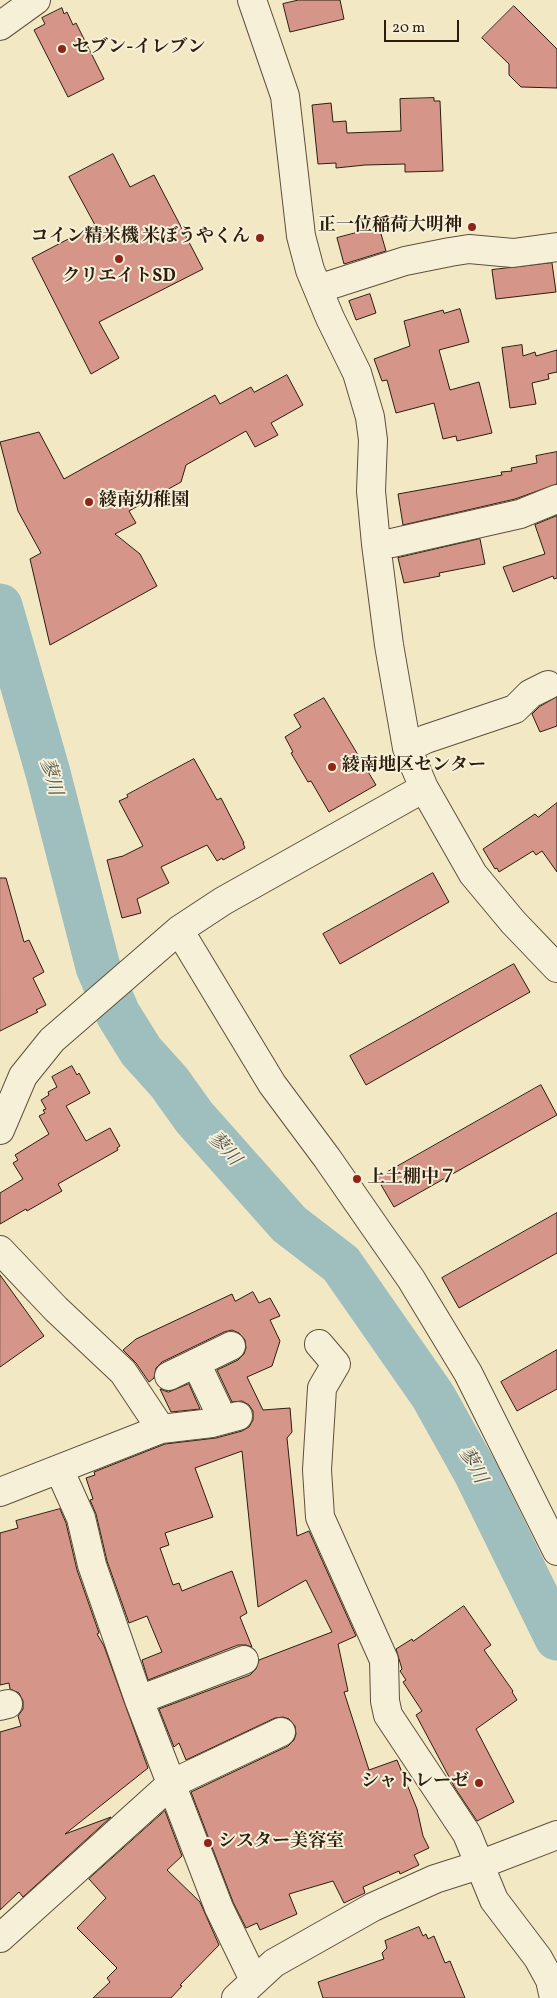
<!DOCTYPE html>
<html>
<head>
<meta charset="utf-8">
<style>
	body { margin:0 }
	#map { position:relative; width:557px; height:1998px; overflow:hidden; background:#f2e8c4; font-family:Vollkorn,serif }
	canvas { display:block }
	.scale { position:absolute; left:384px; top:20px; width:75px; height:22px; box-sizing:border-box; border:2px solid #2d1d0f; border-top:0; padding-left:6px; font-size:15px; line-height:18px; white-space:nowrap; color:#2d1d0f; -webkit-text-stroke:4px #f7f0d9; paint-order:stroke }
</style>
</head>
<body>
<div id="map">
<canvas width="557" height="1998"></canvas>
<div class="scale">20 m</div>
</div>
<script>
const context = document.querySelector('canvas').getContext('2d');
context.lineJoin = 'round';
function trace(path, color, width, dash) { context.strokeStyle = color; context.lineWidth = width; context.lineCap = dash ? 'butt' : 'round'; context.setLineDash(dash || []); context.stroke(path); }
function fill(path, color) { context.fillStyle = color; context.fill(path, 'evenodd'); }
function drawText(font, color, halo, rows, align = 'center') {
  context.font = font + ' Vollkorn,"Noto Serif JP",serif'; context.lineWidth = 4; context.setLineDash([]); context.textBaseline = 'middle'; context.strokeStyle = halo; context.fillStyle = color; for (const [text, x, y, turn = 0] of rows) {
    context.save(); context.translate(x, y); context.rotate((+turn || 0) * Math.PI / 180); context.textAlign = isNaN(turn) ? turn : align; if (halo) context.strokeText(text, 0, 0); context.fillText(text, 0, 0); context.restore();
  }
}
const river = new Path2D(`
	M0 606 48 773 98 967 118 1014 141 1051 169 1082 194 1117 289 1224 341 1264 433 1396 476 1473 557 1638`);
const building = new Path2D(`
	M299 0H340L344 19 290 32 283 4Z
	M514 6 557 49V88L521 87 509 75V64L482 38Z
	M62 8 64 14 67 12 73 25 76 23 104 79 68 97 34 30 45 24 42 18Z
	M434 98V101H440L443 171 405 172V164L365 165 336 168V163L318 164 312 105 331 103 333 122 346 121 347 133 401 131 400 99Z
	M113 154 130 187 154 175 203 269 99 322 119 358 91 374 32 258 95 225 69 177Z
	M379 227 386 251 344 264 337 238Z
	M552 263 556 292 496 299 492 270Z
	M370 294 376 313 356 320 349 301Z
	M460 309 469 342 439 350 450 390 479 382 492 433 457 441 456 436 443 439 434 403 396 413 387 380 382 381 374 359 410 346 404 321 443 310 444 313Z
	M522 345 523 356 535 352 536 356 557 350V372L548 374 549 379 532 383 536 404 510 408 502 348Z
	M287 375 303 405 271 423 278 435 255 447 246 431 186 465 181 482 129 511 136 523 115 534 140 554 157 586 50 645 30 559 41 553 18 511 0 442 39 432 64 479 215 395 220 404 251 387 254 392Z
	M557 452V484L515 499 403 525 398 494 502 475 501 472 512 471 511 468 537 463 536 456Z
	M557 516V578L554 579 553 576 513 592 503 567 545 554 535 525Z
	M480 539 485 564 439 573 440 576 404 583 398 558Z
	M557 697V726L540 732 532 714 539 707Z
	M324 698 376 785 329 812 311 781 308 782 291 753 293 752 285 737 301 727 294 715Z
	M194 759 217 800 221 798 244 843H243L245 848 223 860 222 858 217 861 207 845 161 867 169 883 137 899 141 913 122 918 107 860 123 856 143 846 119 801 128 797 127 795Z
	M557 803V872L542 851 536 855 533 851 499 872 497 868 495 869 483 849 535 814 538 817Z
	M433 873 449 902 340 964 323 934Z
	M0 878H6L24 942 29 940 44 972 33 978 46 1005 36 1010 38 1012 0 1031Z
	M514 964 530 992 366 1085 350 1056Z
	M72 1066 77 1075 79 1073 90 1093 66 1106 86 1141 110 1128 120 1146 117 1148 118 1150 58 1184 62 1191 27 1211 26 1209 0 1224V1193L23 1179 13 1163 18 1160 15 1155 49 1134 39 1116 45 1113 43 1110 46 1109 41 1100 49 1095 48 1092 57 1087 52 1077Z
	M541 1085 557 1115 394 1207 377 1178Z
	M557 1213V1253L459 1308 442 1278Z
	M0 1275 44 1336 0 1367Z
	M253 1292 259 1303 270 1298 280 1316 270 1320 280 1341 272 1366 247 1377 263 1410 290 1408 292 1432 287 1438 297 1536 309 1531 356 1636 338 1644 348 1691 344 1692 369 1770 397 1760 417 1809 423 1836 429 1848 414 1855 419 1865 400 1874 399 1871 363 1887 365 1893 344 1903 333 1881 289 1894 297 1914 260 1930 257 1923 246 1928 233 1902 191 1792 288 1746 294 1740 296 1734 295 1726 289 1719 283 1717 275 1718 186 1760 179 1743 174 1747 159 1709 250 1675 256 1669 259 1660 332 1632 306 1580 258 1607 242 1451 195 1468 213 1517 165 1533 169 1545 160 1548 173 1585 179 1583 182 1591 232 1571 247 1613 240 1617 252 1647 246 1645H238L148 1680 142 1660 162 1652 147 1616 129 1623 107 1561 96 1514 90 1500 93 1499 86 1478 95 1475 94 1472 165 1444 216 1438 242 1431 249 1427 253 1420V1411L249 1405 242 1401 232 1402 217 1370 238 1360 244 1354 246 1348 245 1340 239 1333 232 1330 224 1332 162 1362 156 1368 154 1378 149 1382 136 1363 123 1350 136 1339 232 1294 235 1301Z
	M557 1350V1389L517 1411 501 1382Z
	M189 1384 200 1409 171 1412 160 1389 168 1392Z
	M60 1509 66 1523 77 1570 99 1633 97 1634 104 1646 148 1768 65 1834 111 1817 23 1897 19 1892 0 1910V1732L21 1726 18 1716 23 1709V1701L19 1693 10 1689 9 1683 0 1685V1533L18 1528 16 1521Z
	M464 1606 491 1645 484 1650 513 1691 512 1692 517 1700 476 1729 514 1802 477 1821 455 1788 416 1715 422 1711 403 1682 406 1680 400 1671 402 1669 396 1649 412 1639 413 1641Z
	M165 1811 182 1856 167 1870 200 1902 219 1945 180 1985 182 1986 171 1998H93L110 1982 107 1978 117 1968 77 1928 106 1898 89 1879Z
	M419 1927 423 1936 426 1934 428 1939 434 1936 445 1963 450 1961 465 1998H323L318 1982 384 1959 382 1953 387 1948 385 1941Z`);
const minor = new Path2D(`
	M252 0 285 96 301 236 310 270 330 318 357 373 370 417 373 440 371 491 376 544 389 645 407 748 424 788 473 874 513 922 557 968
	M0 26 36 0
	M318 289 405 261 450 252 469 249 513 253 557 247
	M376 544 392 543 520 514 557 499
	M407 748 426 739 515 709 530 694 548 685
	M179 930 272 1084 327 1158 411 1279 468 1373 557 1551
	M0 1130 23 1076 52 1040 179 930 223 901 424 788
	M0 1250 56 1309 123 1372 161 1429
	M319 1344 336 1364 322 1388 317 1470 320 1517 384 1660 385 1701 388 1715 467 1834 494 1900 538 1958 550 1980 554 1998
	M196 1363 217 1407 220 1420
	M169 1376 231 1346
	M59 1469 81 1518 92 1565 139 1700 219 1908 254 1980
	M0 1492 161 1429 212 1423 238 1416
	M139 1700 244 1660
	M0 1706 8 1704
	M0 1938 171 1784 281 1732
	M236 1998 274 1963 373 1907 435 1879 479 1865 557 1835`);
const markers = [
	[62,49,5,"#8f2418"],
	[472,227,5,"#8f2418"],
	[260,238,5,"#8f2418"],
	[119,259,5,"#8f2418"],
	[89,502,5,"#8f2418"],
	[332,767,5,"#8f2418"],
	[357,1179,5,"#8f2418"],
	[479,1783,5,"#8f2418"],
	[208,1843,5,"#8f2418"]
];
const poiNames = [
	["セブン-イレブン",72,49],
	["正一位稲荷大明神",462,227,"right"],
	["コイン精米機 米ぼうやくん",250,238,"right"],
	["クリエイトSD",119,278,"center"],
	["綾南幼稚園",99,502],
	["綾南地区センター",342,767],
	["上土棚中７",367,1179],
	["シャトレーゼ",469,1783,"right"],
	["シスター美容室",218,1843]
];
const waterNames = [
	["蓼川",49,777,75],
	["蓼川",223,1150,48],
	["蓼川",471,1466,62]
];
trace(river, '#9fbebe', 45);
fill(building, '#d59689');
trace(building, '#2d1d0f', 1);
trace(minor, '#5e503c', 30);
trace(minor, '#f7f0d9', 28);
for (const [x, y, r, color] of markers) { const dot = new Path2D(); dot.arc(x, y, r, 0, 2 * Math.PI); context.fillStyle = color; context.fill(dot); trace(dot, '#f7f0d9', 2); }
drawText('bold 18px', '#2d1d0f', '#f7f0d9', poiNames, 'left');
drawText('italic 19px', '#55554c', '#f7f0d9', waterNames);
</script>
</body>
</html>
